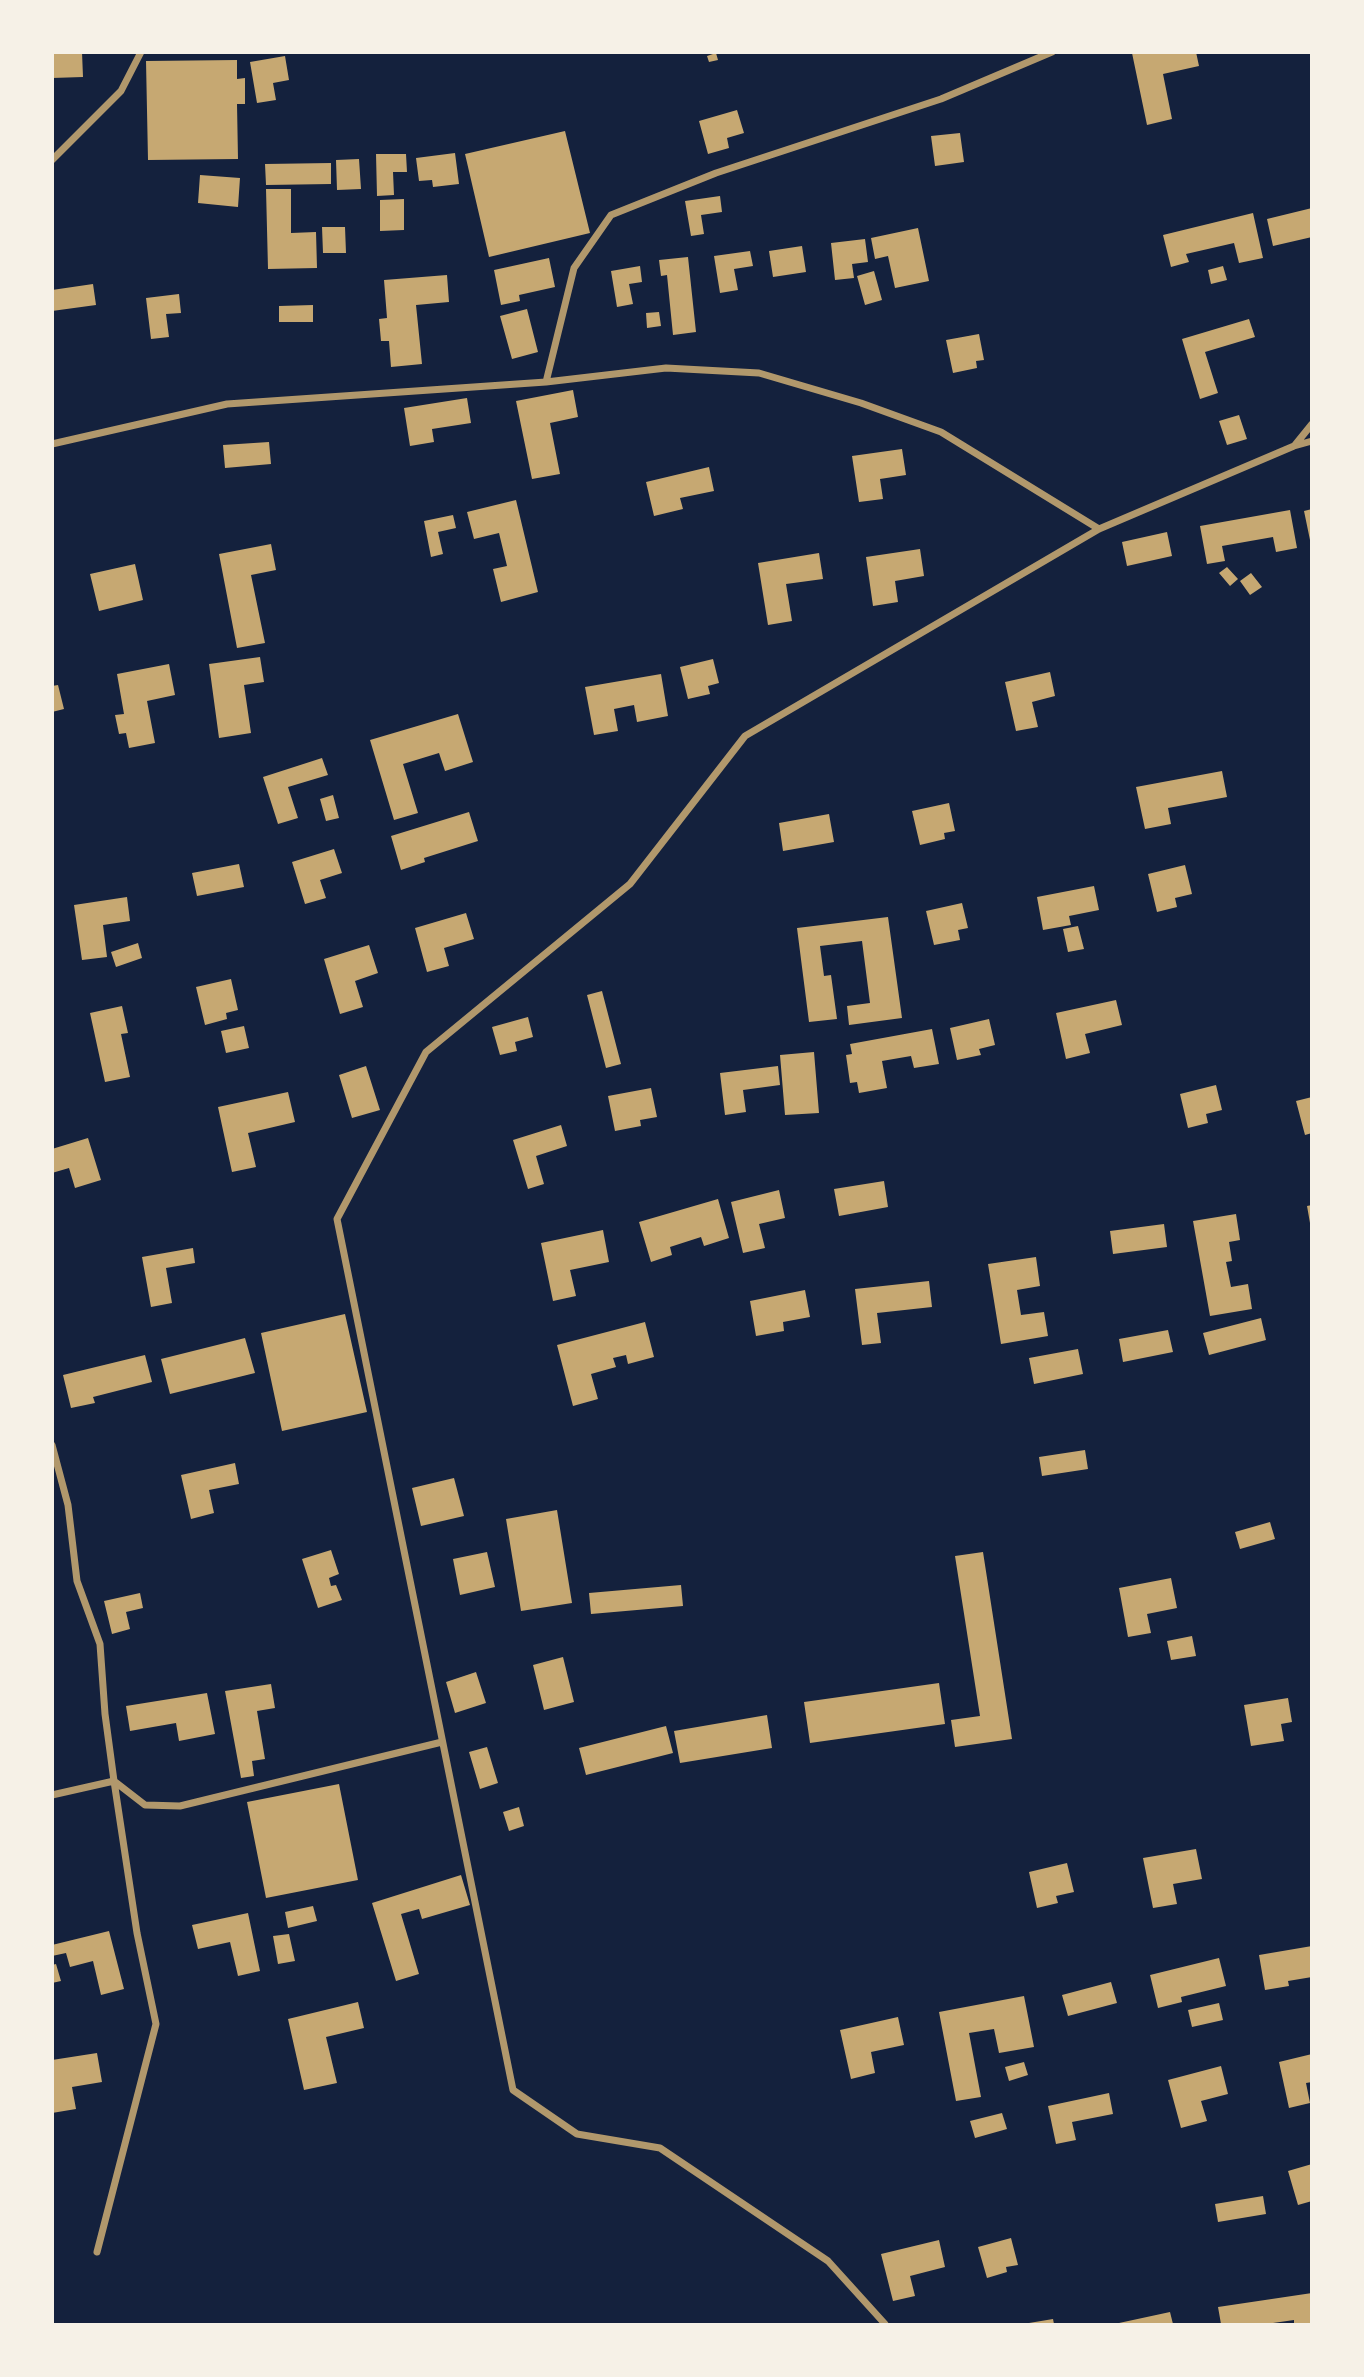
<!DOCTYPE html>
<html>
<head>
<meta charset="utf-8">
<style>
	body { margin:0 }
	#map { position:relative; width:1364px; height:2377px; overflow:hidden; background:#14213d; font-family:"Fira Sans",sans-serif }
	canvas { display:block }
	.frame { position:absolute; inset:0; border:54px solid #f6f1e7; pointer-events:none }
</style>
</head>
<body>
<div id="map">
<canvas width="1364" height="2377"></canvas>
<div class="frame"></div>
</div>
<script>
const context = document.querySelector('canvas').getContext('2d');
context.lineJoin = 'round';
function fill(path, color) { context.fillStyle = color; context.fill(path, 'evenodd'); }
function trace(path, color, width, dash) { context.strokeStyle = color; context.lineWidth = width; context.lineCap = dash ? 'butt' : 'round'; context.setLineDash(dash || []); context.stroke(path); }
const building = new Path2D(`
	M52 52H82L83 77 52 78Z
	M1196 52 1199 66 1163 74 1172 119 1147 125 1132 53Z
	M716 53 718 60 709 62 707 56Z
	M285 56 289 80 273 83 276 100 257 103 250 62Z
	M237 60V79L245 78V104H237L238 159 148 160 146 61Z
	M737 110 744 133 727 138 729 148 708 154 699 121Z
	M565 131 590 233 489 257 465 154Z
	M960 133 964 162 935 166 931 136Z
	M455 153 459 184 433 187 432 180 419 181 416 158Z
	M376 154H406L407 172H393L394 195 377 196Z
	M359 159 361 189 337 190 336 160Z
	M331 163V184L266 185 265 164Z
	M200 175 240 178 238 207 198 203Z
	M266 189H291V233L316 232 317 268 268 269Z
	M720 196 722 212 701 215 704 234 691 236 685 201Z
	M404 199V230L380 231V200Z
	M1312 208V237L1273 246 1267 219Z
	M1253 213 1263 258 1239 263 1234 243 1186 254 1189 262 1171 267 1163 235Z
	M322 227H345L346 253H323Z
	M918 228 929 281 895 288 888 256 875 259 871 238Z
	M865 239 868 262 852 264 854 278 835 280 831 243Z
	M802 246 806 272 773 277 769 251Z
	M750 251 753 266 734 269 738 290 720 293 714 256Z
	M688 257 696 332 673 335 667 275 661 276 659 260Z
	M549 258 555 287 519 295 520 301 501 305 494 270Z
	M640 266 642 282 629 284 633 304 617 307 611 271Z
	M1223 266 1227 280 1211 284 1208 270Z
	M874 271 882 300 865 305 857 276Z
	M447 275 449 302 416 305 422 364 391 367 389 341H381L379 319 387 318 384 280Z
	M93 284 96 305 52 311V290Z
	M179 294 181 313 166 314 169 337 151 339 146 298Z
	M313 305V322H279V306Z
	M527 309 538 352 512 359 500 316Z
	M659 312 661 326 647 328 646 313Z
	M1249 319 1255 337 1205 352 1218 393 1200 399 1182 339Z
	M979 334 984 360 976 361 977 368 953 373 946 340Z
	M573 390 578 417 550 423 560 474 532 479 516 401Z
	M467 398 471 423 432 429 434 442 410 446 404 408Z
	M1239 415 1247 439 1227 445 1219 421Z
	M269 442 271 464 225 468 223 445Z
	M902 449 906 475 880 479 883 499 859 502 852 456Z
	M709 467 714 491 680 498 683 509 654 516 646 482Z
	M516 500 538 592 501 602 493 569 507 566 499 533 474 539 467 512Z
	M1312 509V540H1310L1304 511Z
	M1290 510 1297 548 1276 552 1273 537 1222 546 1225 561 1207 564 1200 526Z
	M453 515 456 528 438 532 443 554 431 557 424 521Z
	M1167 532 1172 556 1127 566 1122 542Z
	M271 544 276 570 251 575 265 643 237 648 219 554Z
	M920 549 924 576 895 581 898 602 873 606 866 557Z
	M819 553 823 579 786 584 792 621 768 625 758 563Z
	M135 564 143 600 99 611 90 574Z
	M1227 567 1238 579 1230 586 1219 573Z
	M1251 573 1262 587 1250 595 1240 581Z
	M260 657 264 682 244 685 251 733 219 738 209 664Z
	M713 659 719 683 708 686 710 694 688 699 680 667Z
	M169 664 175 695 147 701 155 743 129 748 126 733 119 734 115 715 124 714 117 674Z
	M1050 672 1055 696 1032 702 1038 727 1016 731 1005 682Z
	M661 674 668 716 637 722 634 705 614 709 618 731 594 735 585 687Z
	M58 685 64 709 52 712V686Z
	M458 714 473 762 445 771 439 753 403 764 418 813 394 820 370 740Z
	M322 758 328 775 288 787 298 818 278 824 263 777Z
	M1222 771 1227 797 1168 808 1171 824 1145 829 1136 787Z
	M333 795 339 818 326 821 320 799Z
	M949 803 955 831 944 833 945 839 920 845 912 811Z
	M469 812 478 841 424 858 425 862 401 870 391 836Z
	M829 814 834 842 783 851 779 823Z
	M334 849 342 873 320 880 326 898 305 904 292 862Z
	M239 864 244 887 197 896 192 873Z
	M1185 865 1192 894 1175 898 1177 907 1157 912 1148 874Z
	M1094 886 1099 910 1069 916 1071 925 1043 930 1037 897Z
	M127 897 130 921 103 925 107 957 82 960 74 905Z
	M962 903 968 928 958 930 960 940 934 945 926 911Z
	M466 913 474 939 444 948 449 966 427 972 415 928Z
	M888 917 902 1018 849 1025 847 1006 870 1003 862 941 820 946 824 976 831 975 837 1019 809 1022 797 928Z
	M1078 926 1084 949 1068 952 1063 929Z
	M138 943 142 958 116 967 111 952Z
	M369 945 378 973 355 981 363 1007 340 1014 324 959Z
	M231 979 238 1010 226 1013 227 1019 205 1025 196 987Z
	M602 991 621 1064 606 1068 587 995Z
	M1116 1000 1122 1025 1085 1034 1090 1053 1066 1059 1056 1013Z
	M122 1006 128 1033 121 1034 130 1077 105 1082 90 1013Z
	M528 1017 533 1037 515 1042 517 1051 500 1055 492 1027Z
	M989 1019 995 1045 979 1049 981 1055 957 1060 950 1028Z
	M244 1026 249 1048 226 1053 221 1031Z
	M932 1029 939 1064 914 1068 911 1056 882 1061 887 1088 859 1093 857 1082 850 1083 846 1055 852 1054 850 1044Z
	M814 1052 819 1113 785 1115 780 1055Z
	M366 1066 380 1110 352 1118 339 1075Z
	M778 1066 780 1085 743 1090 746 1112 725 1115 720 1073Z
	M1216 1085 1222 1110 1206 1114 1208 1123 1188 1128 1180 1094Z
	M651 1088 657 1117 640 1120 641 1126 615 1131 608 1096Z
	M288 1092 295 1122 248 1133 256 1167 232 1172 218 1107Z
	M1312 1097V1133L1305 1135 1296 1101Z
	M561 1125 567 1146 536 1156 544 1184 528 1189 513 1140Z
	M88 1138 101 1180 75 1188 69 1168 52 1173V1149Z
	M884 1181 888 1207 839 1216 834 1189Z
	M779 1190 785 1218 759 1224 765 1248 743 1253 731 1202Z
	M718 1199 729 1238 704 1246 701 1237 670 1247 672 1255 651 1262 639 1222Z
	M1312 1205V1223H1310L1307 1206Z
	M1236 1214 1240 1240 1229 1242 1232 1261 1226 1262 1231 1287 1248 1284 1252 1309 1210 1316 1193 1221Z
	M1164 1224 1167 1247 1113 1254 1110 1231Z
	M603 1230 609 1262 570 1270 576 1296 553 1301 541 1243Z
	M193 1248 195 1263 166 1268 172 1303 151 1307 142 1257Z
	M1036 1257 1040 1286 1017 1290 1021 1315 1044 1312 1048 1336 1001 1344 988 1264Z
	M929 1281 932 1307 877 1313 881 1343 862 1345 855 1289Z
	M805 1290 810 1317 783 1322 784 1331 756 1336 750 1301Z
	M345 1314 367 1412 282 1431 261 1333Z
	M1261 1318 1266 1340 1209 1355 1203 1333Z
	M645 1322 654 1357 628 1364 626 1355 613 1358 616 1367 591 1374 598 1399 573 1406 557 1345Z
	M1168 1330 1173 1352 1123 1362 1119 1339Z
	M245 1338 255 1373 170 1394 161 1359Z
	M1078 1349 1083 1374 1034 1384 1029 1358Z
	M145 1355 152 1382 93 1397 95 1403 71 1408 63 1375Z
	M1085 1450 1088 1469 1042 1476 1039 1457Z
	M235 1463 239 1484 209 1490 214 1513 191 1519 181 1475Z
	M454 1478 464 1516 421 1526 412 1488Z
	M557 1510 572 1603 521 1611 506 1519Z
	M1270 1522 1275 1539 1240 1549 1235 1532Z
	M331 1550 339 1574 329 1578 331 1586 336 1585 342 1600 318 1608 302 1559Z
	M487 1552 495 1587 460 1595 453 1559Z
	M983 1552 1012 1739 955 1747 951 1720 980 1716 955 1556Z
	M1171 1578 1177 1608 1147 1614 1151 1633 1128 1637 1119 1588Z
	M681 1585 683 1606 591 1614 589 1593Z
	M140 1593 143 1608 126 1612 130 1629 112 1634 104 1601Z
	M1192 1636 1196 1656 1171 1660 1167 1641Z
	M563 1657 574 1702 544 1710 533 1665Z
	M476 1672 486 1703 455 1713 446 1682Z
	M939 1683 945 1724 810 1743 804 1702Z
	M271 1684 275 1708 257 1711 265 1759 252 1761 254 1776 241 1778 225 1691Z
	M207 1693 215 1734 179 1741 176 1723 130 1731 126 1706Z
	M1288 1698 1292 1722 1281 1724 1284 1741 1251 1746 1244 1705Z
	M767 1715 772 1748 680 1763 674 1731Z
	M666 1726 673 1753 586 1775 579 1748Z
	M487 1747 498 1783 480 1789 469 1752Z
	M339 1784 358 1880 266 1898 247 1802Z
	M519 1807 524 1826 509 1831 503 1812Z
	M1196 1849 1202 1879 1173 1884 1177 1904 1153 1908 1143 1858Z
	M1067 1863 1074 1892 1056 1896 1058 1903 1037 1908 1029 1872Z
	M461 1875 470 1905 422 1919 419 1909 401 1914 419 1974 396 1981 372 1903Z
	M313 1906 317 1921 288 1928 285 1912Z
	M248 1913 260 1971 238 1976 230 1942 198 1949 192 1925Z
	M109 1931 124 1989 101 1995 93 1961 70 1967 66 1953 52 1956V1945Z
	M289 1934 295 1961 278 1964 273 1936Z
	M1312 1946V1977L1288 1981 1289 1986 1265 1990 1259 1955Z
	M1219 1958 1226 1986 1181 1997 1182 2002 1158 2008 1150 1975Z
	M56 1964 61 1981 52 1983V1965Z
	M1111 1982 1117 2003 1068 2016 1062 1995Z
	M1024 1996 1034 2047 999 2053 994 2029 969 2033 981 2097 956 2101 939 2012Z
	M358 2002 364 2028 326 2037 337 2083 304 2090 288 2019Z
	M1219 2003 1223 2020 1192 2027 1188 2010Z
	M898 2017 904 2045 871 2052 875 2073 851 2079 840 2030Z
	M97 2053 102 2082 72 2087 76 2109 52 2113V2060Z
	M1312 2054V2082L1306 2083 1310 2103 1289 2108 1279 2062Z
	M1024 2062 1028 2075 1009 2081 1005 2067Z
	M1221 2066 1228 2094 1201 2101 1207 2121 1181 2128 1168 2080Z
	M1109 2093 1113 2114 1072 2122 1076 2140 1056 2144 1048 2106Z
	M1002 2113 1007 2129 975 2138 970 2121Z
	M1312 2164V2201L1298 2205 1288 2171Z
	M1263 2196 1266 2214 1218 2222 1215 2204Z
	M1011 2238 1018 2265 1006 2267 1007 2272 987 2278 978 2247Z
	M939 2240 945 2267 910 2276 915 2296 893 2301 881 2254Z
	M1312 2293V2324H1294V2320L1266 2324H1221L1218 2307Z
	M1170 2312 1173 2324H1119V2323Z
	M1053 2319 1054 2324H1029V2323Z`);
const minor = new Path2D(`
	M52 160 121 91 141 52
	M546 382 574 268 611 215 716 173 941 99 1052 52
	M52 444 227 404 546 382 666 368 759 373 861 403 941 432 1099 529
	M1295 445 1312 424
	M52 1445 68 1505 77 1581 100 1644 105 1714 114 1781 137 1933 156 2024 97 2252
	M52 1795 114 1781 145 1805 180 1806 442 1742
	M885 2324 828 2261 660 2148 577 2134 513 2090 337 1219 426 1052 630 884 745 736 1099 529 1294 446 1312 441`);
fill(building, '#c6a872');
trace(minor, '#b1986c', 7);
</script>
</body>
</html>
